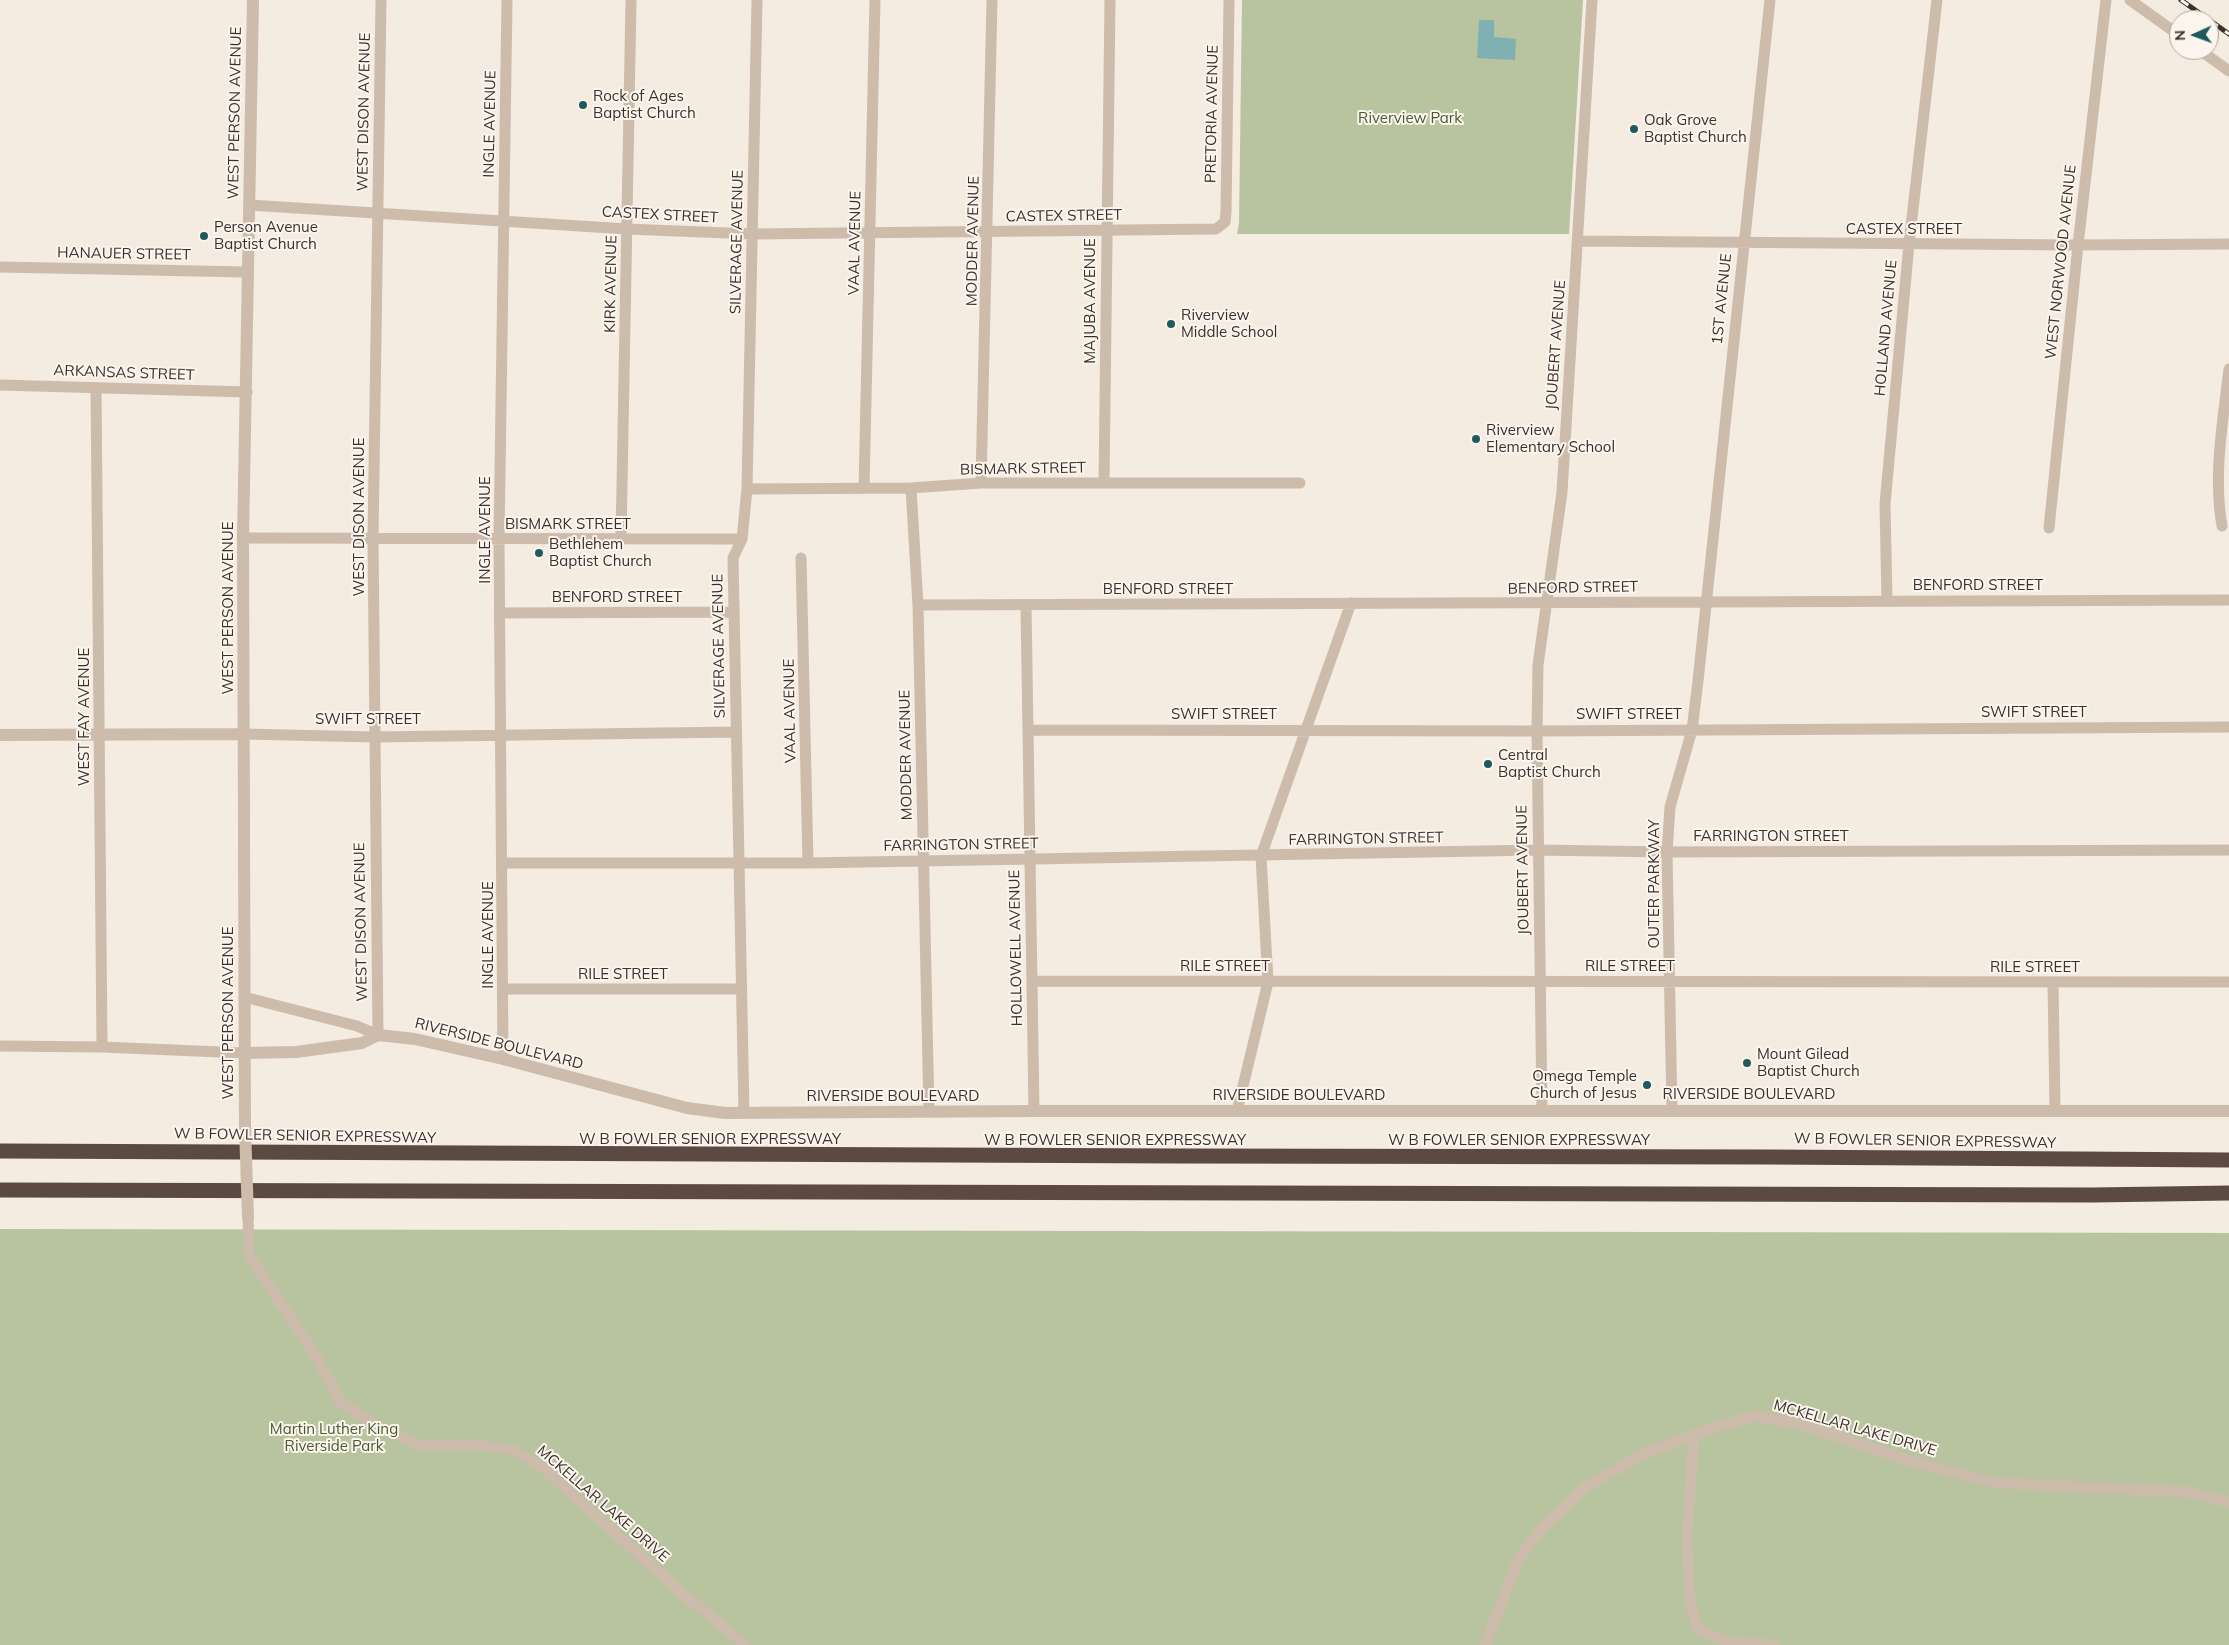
<!DOCTYPE html>
<html>
<head>
<meta charset="utf-8">
<style>
	body { margin:0 }
	#map { position:relative; width:2229px; height:1645px; overflow:hidden; background:#f4ebe1; font-family:Mulish,sans-serif }
	canvas { display:block }
	.north { position:absolute; left:2169px; top:10px; width:50px; height:50px; box-sizing:border-box; background:#fbf5ee; border:1px solid #aea6a0; border-radius:50%; rotate:268deg; font-size:14px; font-weight:700; line-height:20px; text-align:center; color:#3b302b }
	.north::after { content:''; display:block; margin:auto; width:18px; height:22px; background:#1f5a5e; clip-path:polygon(50% 0,100% 100%,50% 72%,0 100%) }
</style>
</head>
<body>
<div id="map">
<canvas width="2229" height="1645"></canvas>
<div class="north">N</div>
</div>
<script>
const context = document.querySelector('canvas').getContext('2d');
context.lineJoin = 'round';
function fill(path, color) { context.fillStyle = color; context.fill(path, 'evenodd'); }
function trace(path, color, width, dash) { context.strokeStyle = color; context.lineWidth = width; context.lineCap = dash ? 'butt' : 'round'; context.setLineDash(dash || []); context.stroke(path); }
function drawText(font, color, halo, rows, align = 'center') {
  context.font = font + ' Mulish,sans-serif'; context.lineWidth = 4; context.setLineDash([]); context.textBaseline = 'middle'; context.strokeStyle = halo; context.fillStyle = color; for (const [text, x, y, turn = 0] of rows) {
    context.save(); context.translate(x, y); context.rotate((+turn || 0) * Math.PI / 180); context.textAlign = isNaN(turn) ? turn : align; if (halo) context.strokeText(text, 0, 0); context.fillText(text, 0, 0); context.restore();
  }
}
const green = new Path2D(`
	M1242 0H1583L1569 234H1237L1239 223Z
	M0 1229 2229 1233V1645H0Z`);
const water = new Path2D(`
	M1479 20H1494V37L1516 39 1515 60 1477 58Z`);
const minor = new Path2D(`
	M2130 0 2179 35
	M2200 50 2229 71
	M249 205 627 229 752 234 1216 229 1225 222 1226 212 1229 0
	M1578 241 2078 245 2229 244
	M0 267 247 272
	M0 385 247 392
	M96 388 102 1047
	M1104 482 1110 0
	M981 483 992 0
	M864 488 875 0
	M911 488 918 605 929 1112
	M747 489 911 488 981 483H1300
	M2222 526C2213 474 2223 421 2229 369
	M2049 528 2078 245 2106 0
	M243 538 742 539
	M621 539 631 0
	M801 558 808 863
	M1887 600 1885 504 1909 244 1937 0
	M918 605 2229 600
	M1026 605 1034 1111
	M500 613 733 612
	M1028 730 1537 731 2229 727
	M244 734 375 737 736 732
	M503 863H808L1538 850 1667 852 2229 850
	M1032 981 2229 982
	M2053 982 2055 1110
	M504 989H741
	M244 997 357 1026 378 1035 373 538 381 0
	M0 1046 102 1047 244 1053
	M503 1059 499 540 507 0
	M1237 1111 1268 982 1261 856 1351 603
	M1542 1111 1537 731 1538 665 1562 492 1592 0
	M1672 1111 1667 852 1670 807 1692 730 1698 681 1770 0
	M744 1113 733 558 742 539 747 489 757 0
	M248 1217 249 1255 315 1355 342 1404 383 1429 421 1446 476 1445 515 1450 545 1470 689 1599 746 1645
	M1694 1435 1687 1536 1690 1603 1698 1629 1728 1642 1775 1645
	M1485 1645 1518 1560 1540 1530 1584 1488 1641 1455 1709 1429 1755 1416 1799 1424 1914 1462 1996 1483 2188 1492 2229 1502`);
const tertiary = new Path2D(`
	M0 735 244 734
	M244 1053 296 1052 362 1043 378 1035 415 1039 503 1059 687 1108 725 1113 1034 1111H2229
	M245 1127 243 538 253 0`);
const motorway = new Path2D(`
	M0 1151C590 1158 1180 1155 1770 1157 1923 1157 2076 1160 2229 1160
	M0 1190 2093 1195 2229 1193`);
const rail = new Path2D(`
	M2181 0 2229 34`);
const tertiaryBridge = new Path2D(`
	M245 1127 248 1217`);
const markers = [
	[583,105,5,"#1f5a5e"],
	[1634,129,5,"#1f5a5e"],
	[204,236,5,"#1f5a5e"],
	[1171,324,5,"#1f5a5e"],
	[1476,439,5,"#1f5a5e"],
	[539,553,5,"#1f5a5e"],
	[1488,764,5,"#1f5a5e"],
	[1747,1063,5,"#1f5a5e"],
	[1647,1085,5,"#1f5a5e"]
];
const poiNames = [
	["Rock of Ages",593,96],
	["Baptist Church",593,113],
	["Oak Grove",1644,120],
	["Baptist Church",1644,137],
	["Person Avenue",214,227],
	["Baptist Church",214,244],
	["Riverview",1181,315],
	["Middle School",1181,332],
	["Riverview",1486,430],
	["Elementary School",1486,447],
	["Bethlehem",549,544],
	["Baptist Church",549,561],
	["Central",1498,755],
	["Baptist Church",1498,772],
	["Mount Gilead",1757,1054],
	["Baptist Church",1757,1071],
	["Omega Temple",1637,1076,"right"],
	["Church of Jesus",1637,1093,"right"]
];
const streetNames = [
	["WEST DISON AVENUE",364,112,-89],
	["WEST PERSON AVENUE",235,113,-89],
	["PRETORIA AVENUE",1212,114,-89],
	["INGLE AVENUE",490,124,-89],
	["CASTEX STREET",660,215,3],
	["CASTEX STREET",1064,216,-1],
	["CASTEX STREET",1904,229],
	["MODDER AVENUE",973,241,-89],
	["SILVERAGE AVENUE",737,242,-89],
	["VAAL AVENUE",855,243,-89],
	["HANAUER STREET",124,254,1],
	["WEST NORWOOD AVENUE",2061,262,-84],
	["KIRK AVENUE",611,284,-89],
	["1ST AVENUE",1722,299,-84],
	["MAJUBA AVENUE",1090,301,-90],
	["HOLLAND AVENUE",1886,328,-85],
	["JOUBERT AVENUE",1556,345,-86],
	["ARKANSAS STREET",124,373,2],
	["BISMARK STREET",1023,469,-1],
	["WEST DISON AVENUE",359,517,-90],
	["BISMARK STREET",568,524],
	["INGLE AVENUE",485,530,-90],
	["BENFORD STREET",1978,585],
	["BENFORD STREET",1573,588,-1],
	["BENFORD STREET",1168,589],
	["BENFORD STREET",617,597],
	["WEST PERSON AVENUE",228,608,-90],
	["SILVERAGE AVENUE",719,646,-91],
	["VAAL AVENUE",790,711,-91],
	["SWIFT STREET",2034,712],
	["SWIFT STREET",1224,714],
	["SWIFT STREET",1629,714],
	["WEST FAY AVENUE",84,717,-90],
	["SWIFT STREET",368,719],
	["MODDER AVENUE",906,755,-91],
	["FARRINGTON STREET",1771,836],
	["FARRINGTON STREET",1366,839,-1],
	["FARRINGTON STREET",961,845,-1],
	["JOUBERT AVENUE",1523,870,-91],
	["OUTER PARKWAY",1654,884,-90],
	["WEST DISON AVENUE",361,922,-91],
	["INGLE AVENUE",488,935,-90],
	["HOLLOWELL AVENUE",1016,948,-91],
	["RILE STREET",1225,966],
	["RILE STREET",1630,966],
	["RILE STREET",2035,967],
	["RILE STREET",623,974],
	["WEST PERSON AVENUE",228,1013,-90],
	["RIVERSIDE BOULEVARD",499,1044,14],
	["RIVERSIDE BOULEVARD",1749,1094],
	["RIVERSIDE BOULEVARD",1299,1095],
	["RIVERSIDE BOULEVARD",893,1096],
	["W B FOWLER SENIOR EXPRESSWAY",305,1136,1],
	["W B FOWLER SENIOR EXPRESSWAY",710,1139],
	["W B FOWLER SENIOR EXPRESSWAY",1115,1140],
	["W B FOWLER SENIOR EXPRESSWAY",1519,1140],
	["W B FOWLER SENIOR EXPRESSWAY",1925,1141,1],
	["MCKELLAR LAKE DRIVE",1855,1428,16],
	["MCKELLAR LAKE DRIVE",603,1504,41]
];
const parkNames = [
	["Riverview Park",1410,118],
	["Martin Luther King",334,1429],
	["Riverside Park",334,1446]
];
fill(green, '#b8c4a0');
fill(water, '#7fb0b2');
trace(minor, '#cdbbac', 11);
trace(tertiary, '#cdbbac', 12);
trace(motorway, '#5c4a42', 15);
trace(rail, '#3b302b', 5);
trace(rail, '#fbf5ee', 3, [9]);
trace(tertiaryBridge, '#cdbbac', 12);
for (const [x, y, r, color] of markers) { const dot = new Path2D(); dot.arc(x, y, r, 0, 2 * Math.PI); context.fillStyle = color; context.fill(dot); trace(dot, '#fbf5ee', 2); }
drawText('15px', '#3b302b', '#fbf5ee', poiNames, 'left');
drawText('15px', '#3b302b', '#fbf5ee', streetNames);
drawText('15px', '#4a5a2e', '#fbf5ee', parkNames);
</script>
</body>
</html>
